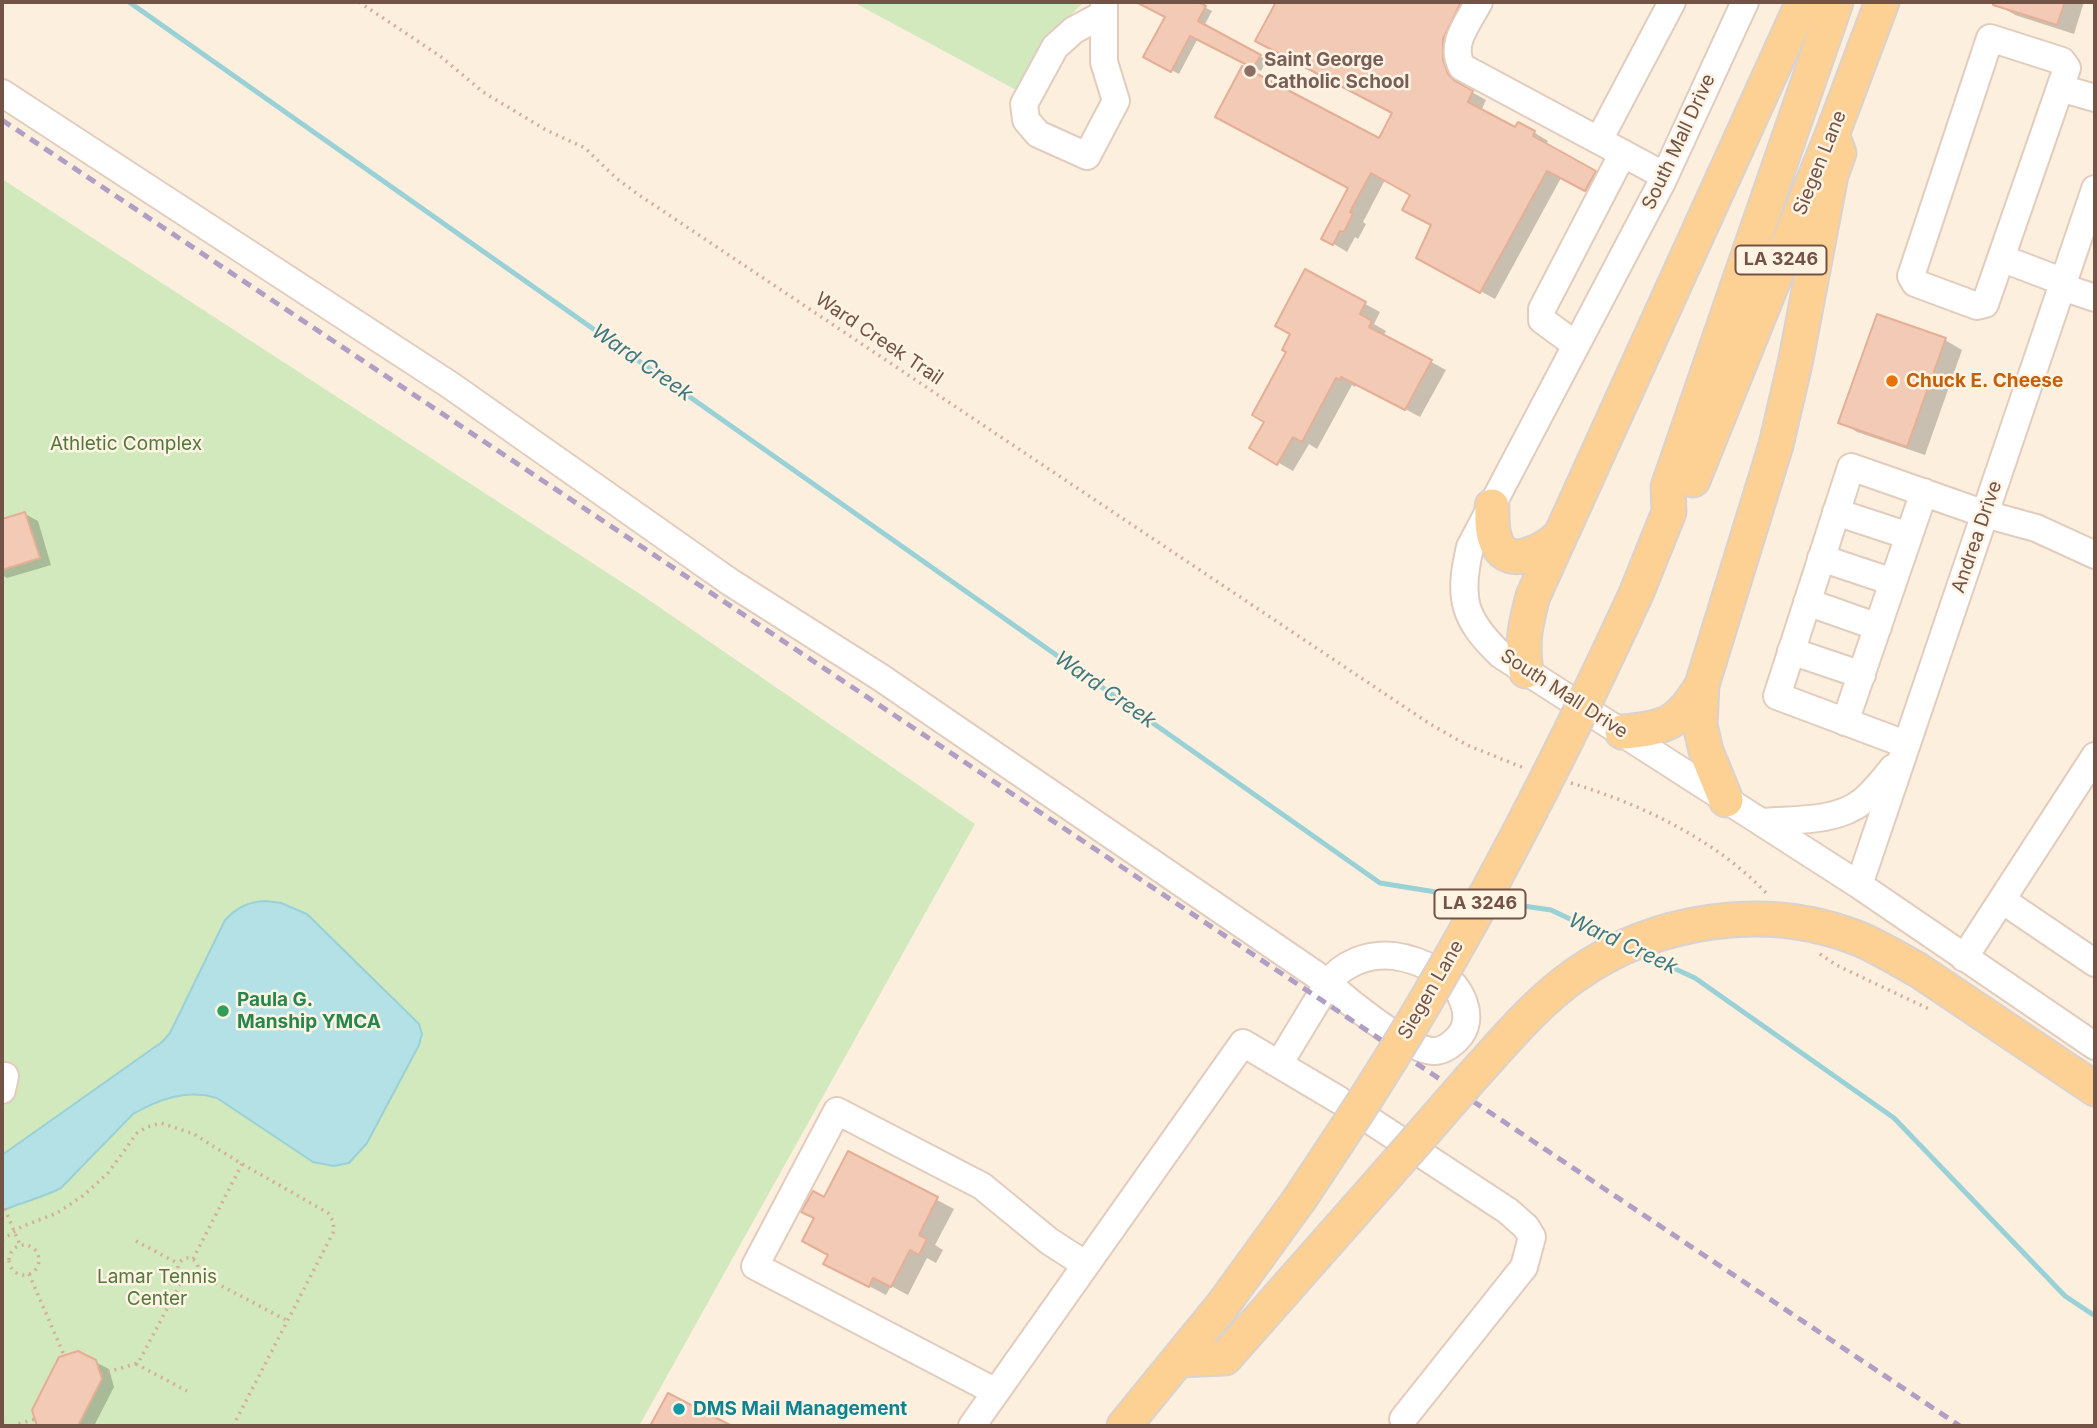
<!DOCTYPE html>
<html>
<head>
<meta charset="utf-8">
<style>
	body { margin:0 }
	#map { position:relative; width:2097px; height:1428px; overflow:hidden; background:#fcefde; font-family:Inter,sans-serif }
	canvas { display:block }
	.frame { position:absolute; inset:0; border:4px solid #725346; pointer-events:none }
</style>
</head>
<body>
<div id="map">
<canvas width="2097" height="1428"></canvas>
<div class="frame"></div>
</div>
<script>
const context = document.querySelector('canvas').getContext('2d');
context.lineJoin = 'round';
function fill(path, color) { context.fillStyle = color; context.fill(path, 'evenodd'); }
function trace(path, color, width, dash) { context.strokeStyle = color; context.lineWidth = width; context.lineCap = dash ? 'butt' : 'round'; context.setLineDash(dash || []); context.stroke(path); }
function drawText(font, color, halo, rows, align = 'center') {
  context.font = font + ' Inter,sans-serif'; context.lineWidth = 5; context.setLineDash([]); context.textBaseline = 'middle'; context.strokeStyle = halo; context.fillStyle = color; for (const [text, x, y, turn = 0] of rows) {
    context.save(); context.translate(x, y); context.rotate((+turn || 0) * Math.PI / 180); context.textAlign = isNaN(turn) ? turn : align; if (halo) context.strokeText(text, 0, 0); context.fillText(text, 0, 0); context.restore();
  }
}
const green = new Path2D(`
	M853 2H1084L1047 38 1018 91Z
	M2 179 643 596 975 824 639 1426H2Z`);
const water = new Path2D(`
	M266 901 281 903 307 914 419 1024 422 1034 419 1045 367 1143 349 1163 334 1166 313 1162 217 1098C187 1089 159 1099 133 1114L61 1188C42 1198 21 1202 2 1211V1155L162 1042 170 1033 225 920C238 907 247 902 266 901Z`);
const shadow = new Path2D(`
	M1149 2H1194L1212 11 1204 26 1267 60 1261 71 1198 38 1179 74 1146 57 1167 17 1147 6Z
	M1278 2H1301L1321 12 1327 2H1476L1455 60 1462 83 1468 90 1486 100 1481 111 1516 129 1519 125 1535 133 1548 141 1546 145 1609 180 1599 198 1561 178 1495 299 1432 265 1433 225 1412 194 1385 180 1363 222 1366 224 1358 239 1355 237 1347 252 1324 238 1394 113 1257 40Z
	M1999 2H2084L2074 34 2015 15 1998 5Z
	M1306 272 1380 312 1374 324 1386 331 1383 336 1446 370 1420 417 1357 383 1355 387 1352 385 1317 449 1309 444 1293 471 1251 447 1266 421 1288 352Z
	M1945 340 1962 350 1925 455 1857 432 1841 422Z
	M25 514 38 521 51 565 7 578 2 575V521Z
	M849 1153 954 1209 935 1245 943 1250 936 1263 927 1258 908 1295 891 1286 886 1295 842 1272 830 1255 824 1199Z
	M95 1362 109 1369 114 1387 94 1426H39L34 1410Z`);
const stream = new Path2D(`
	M129 2 1380 883 1473 898
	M1496 902 1551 910 1612 939
	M1643 954 1695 978 1894 1118 2065 1296 2095 1316`);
const building = new Path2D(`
	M1136 2H1198L1206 6 1198 21 1261 55 1253 68 1190 36 1171 72 1143 57 1165 17Z
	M1276 2H1461L1443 39V60L1448 74 1455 81 1473 91 1468 102 1515 127 1518 122 1535 131 1533 136 1596 171 1585 191 1547 171 1480 293 1416 258 1431 225 1402 210 1410 195 1371 173 1350 212 1353 214 1344 232 1340 231 1333 245 1321 239 1348 188 1215 117 1242 66 1379 138 1392 113 1255 41Z
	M1993 2H2065L2057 25 1993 5Z
	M1305 269 1366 302 1360 314 1372 321 1369 327 1432 360 1405 410 1341 377 1340 380 1336 378 1302 442 1293 437 1277 465 1249 448 1264 422 1252 415 1286 352 1282 350 1290 334 1275 326Z
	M1877 314 1946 338 1907 447 1838 423Z
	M25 512 40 558 2 570V519Z
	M848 1151 938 1197 919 1235 927 1239 919 1255 910 1250 891 1287 873 1278 869 1287 823 1264 828 1255 802 1241 814 1218 801 1212 813 1191 824 1197Z
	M78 1351 96 1360 102 1379 78 1426H37L32 1410 59 1357Z
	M668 1393 732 1426H650Z`);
const path = new Path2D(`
	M359 2 440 56 483 92 546 130 585 148 616 178 639 195 1430 724 1467 745 1524 768
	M1571 783C1643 805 1717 840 1769 896
	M1820 954 1836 965 1929 1009
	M2 1202 20 1245
	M2 1240 21 1227 57 1213 84 1195 108 1173 137 1133 147 1127 161 1123 194 1134 237 1161 328 1213 333 1221 334 1231 233 1426
	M136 1241 179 1264
	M9 1260a15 15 0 1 1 30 0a15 15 0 1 1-30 0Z
	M178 1268a10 10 0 1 1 20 0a10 10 0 1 1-20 0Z
	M193 1259 242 1164
	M197 1273 288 1321
	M29 1274 64 1355
	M136 1364 187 1391
	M101 1374 138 1363 184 1277
	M2 1422 6 1426
	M12 1426 35 1419`);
const minor = new Path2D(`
	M1104 2V62L1116 101 1087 156 1038 134 1026 120 1024 104 1055 47 1074 30 1104 14
	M1479 2C1468 23 1449 44 1462 67L1665 176
	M1745 2 1662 182 1470 547C1458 598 1463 619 1501 655L1859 885 2095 1046
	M1990 38 2062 61 2067 68 1985 304 1977 306 1915 283 1911 276Z
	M2060 88 2095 98
	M2 93 450 385 730 582 880 677 1328 983C1346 1000 1410 1052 1434 1051 1443 1051 1451 1045 1457 1039 1478 1018 1460 985 1439 972 1425 964 1409 958 1394 956 1369 953 1343 963 1328 983L1279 1064
	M1599 140 1672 2
	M2001 258 2064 282
	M2062 287 2095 298
	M1576 345 1542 320V309L1623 153
	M1836 512 1909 536
	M1821 558 1893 582
	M1807 602 1878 627
	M1791 651 1862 675
	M1845 722 1924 492
	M1905 744 1777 696 1851 467 1985 514 2036 528 2095 555
	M1761 822C1795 819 1835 823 1863 801 1874 792 1884 779 1893 768
	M1859 885 2095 189
	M2002 900 2095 963
	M1964 958 2095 756
	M2 1090 5 1076
	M996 1392 755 1266 837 1111 982 1186 1049 1241 1086 1265
	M972 1426 1243 1043 1339 1100 1508 1211 1526 1227 1532 1237 1524 1267 1403 1419`);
const major = new Path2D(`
	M1693 480 1832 135 1882 2
	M1492 506C1492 519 1491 532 1497 544 1510 570 1544 550 1559 537
	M1636 594 1669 512 1668 487 1836 2
	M1526 671C1521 643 1526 622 1533 596L1803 2
	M1702 685 1700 725 1706 751 1726 800
	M1622 732C1666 728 1679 724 1702 685L1776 445 1796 359 1831 175 1839 153 1832 135
	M1918 970 2095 1089
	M1179 1360 1225 1358 1353 1213
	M1124 1426 1222 1306 1299 1200`);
const rail = new Path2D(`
	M2 120 1960 1426`);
const majorBridge = new Path2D(`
	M1299 1200C1326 1159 1354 1118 1380 1076 1477 922 1560 759 1636 594
	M1353 1213C1393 1168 1432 1123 1472 1077 1504 1042 1535 1004 1574 976 1654 919 1765 902 1857 938 1879 947 1898 959 1918 970`);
const markers = [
	[1250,71,7,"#8d6e63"],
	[1892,381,7,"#e8710a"],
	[223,1011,7,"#2e9e5b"],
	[679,1409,7,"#0f9aa8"]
];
const shields = [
	[1781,260,91],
	[1480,904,91]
];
const shieldNames = [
	["LA 3246",1781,260],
	["LA 3246",1480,904]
];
const educationNames = [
	["Saint George",1264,60],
	["Catholic School",1264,82]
];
const streetNames = [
	["South Mall Drive",1679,142,-65],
	["Siegen Lane",1820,163,-68],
	["Ward Creek Trail",879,339,34],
	["Andrea Drive",1977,537,-71],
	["South Mall Drive",1564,694,33],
	["Siegen Lane",1431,990,-60]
];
const foodNames = [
	["Chuck E. Cheese",1906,381]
];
const parkNames = [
	["Athletic Complex",126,444],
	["Lamar Tennis",157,1277],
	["Center",157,1299]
];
const leisureNames = [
	["Paula G.",237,1000],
	["Manship YMCA",237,1022]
];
const cultureNames = [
	["DMS Mail Management",693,1409]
];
const waterNames = [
	["Ward Creek",642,363,35],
	["Ward Creek",1105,690,35],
	["Ward Creek",1623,944,25]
];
fill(green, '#d2e9bd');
fill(water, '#b3e1e5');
trace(water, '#99d1d7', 2);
fill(shadow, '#0003');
trace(stream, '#99d1d7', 5);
fill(building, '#f2cab5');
trace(building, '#e5af96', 2);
trace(minor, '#e2ccbd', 30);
trace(major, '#dad2cf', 37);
trace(path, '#d6ad99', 3.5, [2, 5]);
trace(minor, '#fff', 26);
trace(major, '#fdd094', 33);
trace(rail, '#b09ec4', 5, [10, 7]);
trace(majorBridge, '#dad2cf', 37, []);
trace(majorBridge, '#fdd094', 33);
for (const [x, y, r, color] of markers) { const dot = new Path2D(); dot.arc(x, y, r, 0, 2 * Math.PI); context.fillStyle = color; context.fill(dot); trace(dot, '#fff3e4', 2.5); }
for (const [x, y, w] of shields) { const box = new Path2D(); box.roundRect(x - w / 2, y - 14.5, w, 29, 5); context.fillStyle = '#fff3e4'; context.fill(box); trace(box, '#725346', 2); }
drawText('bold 18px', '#725346', null, shieldNames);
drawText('bold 19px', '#785e54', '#fff3e4', educationNames, 'left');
drawText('19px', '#725346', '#fff3e4', streetNames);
drawText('bold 19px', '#c56008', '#fff3e4', foodNames, 'left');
drawText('19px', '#53783e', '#fff3e4', parkNames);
drawText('bold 19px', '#27864d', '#fff3e4', leisureNames, 'left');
drawText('bold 19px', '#0d838f', '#fff3e4', cultureNames, 'left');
drawText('italic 21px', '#3d787f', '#fff3e4', waterNames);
</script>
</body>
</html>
